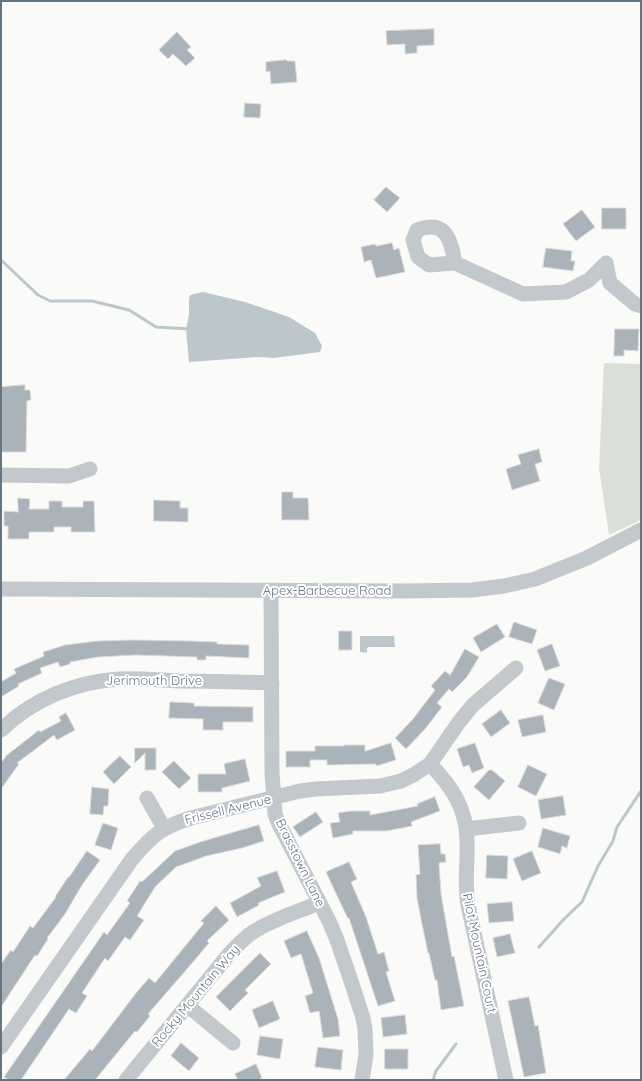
<!DOCTYPE html>
<html>
<head>
<meta charset="utf-8">
<style>
	body { margin:0 }
	#map { position:relative; width:642px; height:1081px; overflow:hidden; background:#fafaf8; font-family:Quicksand,sans-serif }
	canvas { display:block }
	.frame { position:absolute; inset:0; border:2px solid #657683; pointer-events:none }
</style>
</head>
<body>
<div id="map">
<canvas width="642" height="1081"></canvas>
<div class="frame"></div>
</div>
<script>
const context = document.querySelector('canvas').getContext('2d');
context.lineJoin = 'round';
function fill(path, color) { context.fillStyle = color; context.fill(path, 'evenodd'); }
function trace(path, color, width, dash) { context.strokeStyle = color; context.lineWidth = width; context.lineCap = dash ? 'butt' : 'round'; context.setLineDash(dash || []); context.stroke(path); }
function drawText(font, color, halo, rows, align = 'center') {
  context.font = font + ' Quicksand,sans-serif'; context.lineWidth = 4; context.setLineDash([]); context.textBaseline = 'middle'; context.strokeStyle = halo; context.fillStyle = color; for (const [text, x, y, turn = 0] of rows) {
    context.save(); context.translate(x, y); context.rotate((+turn || 0) * Math.PI / 180); context.textAlign = isNaN(turn) ? turn : align; if (halo) context.strokeText(text, 0, 0); context.fillText(text, 0, 0); context.restore();
  }
}
const green = new Path2D(`
	M604 363 641 364V520L609 535 599 468Z`);
const water = new Path2D(`
	M203 292 245 302 289 317 315 333 322 346 320 352 274 358 258 357 189 362 186 329 189 315V299L190 295Z
	M360 636H394L395 647H369L367 648V653L360 652Z`);
const stream = new Path2D(`
	M1 260 38 295 50 301H92L129 310 156 327 190 329
	M539 947 564 919 582 902 598 866 613 841 617 827 641 791
	M433 1080 436 1071 456 1044`);
const building = new Path2D(`
	M434 29V45L417 46V53L405 54V44L387 45 386 31Z
	M177 32 191 47 187 50 195 58 186 66 173 54 168 59 159 50Z
	M286 60 287 61H295L297 82 271 84 270 71 266 72V62Z
	M245 103 261 104 260 118 244 117Z
	M386 187 400 198 387 212 374 200Z
	M602 208H626V229H602Z
	M582 210 595 227 576 241 563 224Z
	M392 243 394 250 399 248 405 272 376 278 371 260 364 262 361 247 375 244 376 246Z
	M546 248 572 251 571 261H575L573 271 543 267Z
	M615 329H639L638 351 624 350V356H614Z
	M25 385V390H30L31 400 27 401 26 452H1V387Z
	M539 449 542 462 535 464 540 481 512 490 506 469 521 464 518 455Z
	M282 492H293V498H308L309 520H282Z
	M18 498 30 499 29 509H49V501H62V507H83V501H94L95 532H71V527H54V532H29V539H8V526H4V511L18 512Z
	M154 500 180 501V508H188V522L154 521Z
	M514 622 537 630 532 644 509 637Z
	M497 624 505 637 481 652 473 638Z
	M339 631H352V650H339Z
	M133 640 191 641 217 642V644L249 645V658L206 656V660H197V657L136 655 98 657 70 662V664L60 667 58 662 40 668 42 673 18 684 19 686 1 697V682L16 673 14 669 44 656 43 652 65 645 97 641Z
	M552 644 560 666 545 671 537 650Z
	M465 649 479 657 467 677 452 692 449 689 437 703 442 707 425 729 406 749 395 738 413 719 435 690 431 686 445 671 450 675Z
	M549 678 565 684 554 710 538 703Z
	M170 702 194 703V706L253 707V722H223V730H203V719L169 718Z
	M501 710 510 723 491 737 482 724Z
	M66 713 75 730 57 740 54 735 17 763 19 764 1 789V763L7 755 39 730 40 732 61 721 59 717Z
	M543 715 546 732 522 737 518 720Z
	M391 743 396 760 376 766V764L327 765V760H310V767H286V751H315V746H344V745H365V751Z
	M475 743 484 768 472 773 469 765 463 767 457 749Z
	M135 748H156V770H145V753L135 763Z
	M120 756 131 767 114 784 103 772Z
	M245 759 250 781 222 788V792H198V774H226L224 764Z
	M174 761 191 778 179 789 162 772Z
	M528 765 547 774 536 796 518 787Z
	M489 770H492L505 781 489 800 474 787Z
	M92 787 109 789 108 806H104L103 815 90 814Z
	M563 796 566 815 541 819 538 800Z
	M435 797 440 811 411 822 412 826 386 831H353V834L333 838 330 823 340 822 338 813 351 811H370V815L418 806 417 804Z
	M316 812 323 822 300 837 293 827Z
	M103 823 118 828 111 850 95 845Z
	M259 825 264 841 242 848 206 856 176 867 155 887 137 916 144 920 130 940 125 937 108 961 105 958 82 993 87 996 76 1013 69 1009 21 1080H9L4 1077 104 932 107 935 130 903 127 901 140 881 142 882 175 851 200 842Z
	M543 828 570 836 567 848 562 846 560 854 538 847Z
	M440 844 441 854H445L446 862 439 863 441 894 452 957 454 956 464 1006 441 1010 437 980H435L429 953H428L422 924 417 898 416 875 420 874 418 845Z
	M87 851 100 860 82 885 65 914 47 938 48 939 37 956 35 955 1 1007V964L11 950 13 952 30 926 33 928 56 897H55L68 877H69Z
	M532 851 541 873 522 881 513 859Z
	M487 855 508 856 507 879 486 878Z
	M349 862 357 879 351 882 366 917 378 954 384 952 389 971 386 972 395 1001 378 1006 349 918 348 919 326 872Z
	M277 871 285 892 258 903 259 905 237 917 230 903 261 886 257 878Z
	M512 902 514 921 489 923 487 904Z
	M216 906 229 920 207 941 209 943 193 962 148 1014 150 1016 137 1032 135 1031 95 1080H64L90 1049 92 1051 136 993 149 978 155 983 204 923 201 921Z
	M307 931 319 958 338 1019 340 1036 323 1038 319 1011 310 1013 305 996 313 993 301 954 291 958 284 941Z
	M510 934 515 953 497 957 493 938Z
	M260 953 271 964 245 990 248 993 230 1011 216 997Z
	M529 997 535 1026 538 1025 546 1073 524 1077 508 1001Z
	M273 1001 280 1019 259 1028 252 1010Z
	M405 1015 407 1034 383 1037 381 1018Z
	M260 1036 283 1039 280 1059 257 1055Z
	M181 1043 199 1058 189 1071 171 1056Z
	M318 1047 343 1050 341 1070 315 1067Z
	M385 1049H408V1069H385Z
	M256 1064 262 1078 258 1080H238L235 1074Z`);
const minor = new Path2D(`
	M455 263C451 240 446 219 417 230L413 240 418 257 429 265 455 263 523 294 566 292 589 280 606 263
	M606 263 610 283 635 304 641 306
	M1 475 69 476 90 469
	M1 589 403 591 472 590 504 586 535 579 587 558 641 530
	M271 591 272 773 275 814 278 822 329 921 337 940 351 981 363 1018 365 1029 366 1055 362 1080
	M1 730C33 699 75 682 119 679 139 678 158 680 178 681 209 681 241 682 272 683
	M430 764C452 787 466 807 467 840 468 862 464 883 468 905L506 1080
	M147 798 164 828
	M466 829 519 823
	M188 1006 233 1043
	M1 1047 132 859C152 836 161 827 191 818L300 791 316 789 380 786 401 781 413 775 430 764 459 722 473 705 516 668
	M126 1080 230 953C237 946 244 938 253 932 273 919 297 912 319 903`);
const streetNames = [
	["Apex-Barbecue Road",327,591],
	["Jerimouth Drive",154,681],
	["Frissell Avenue",228,810,-14],
	["Brasstown Lane",300,863,64],
	["Pilot Mountain Court",479,953,78],
	["Rocky Mountain Way",196,996,-50]
];
fill(green, '#dadfd7');
fill(water, '#bbc7cb');
trace(stream, '#bbc7cb', 3);
fill(building, '#aab3b9');
trace(building, '#dcdcda', 1);
trace(minor, '#c3c8cc', 15);
drawText('13px', '#657683', '#fff', streetNames);
</script>
</body>
</html>
